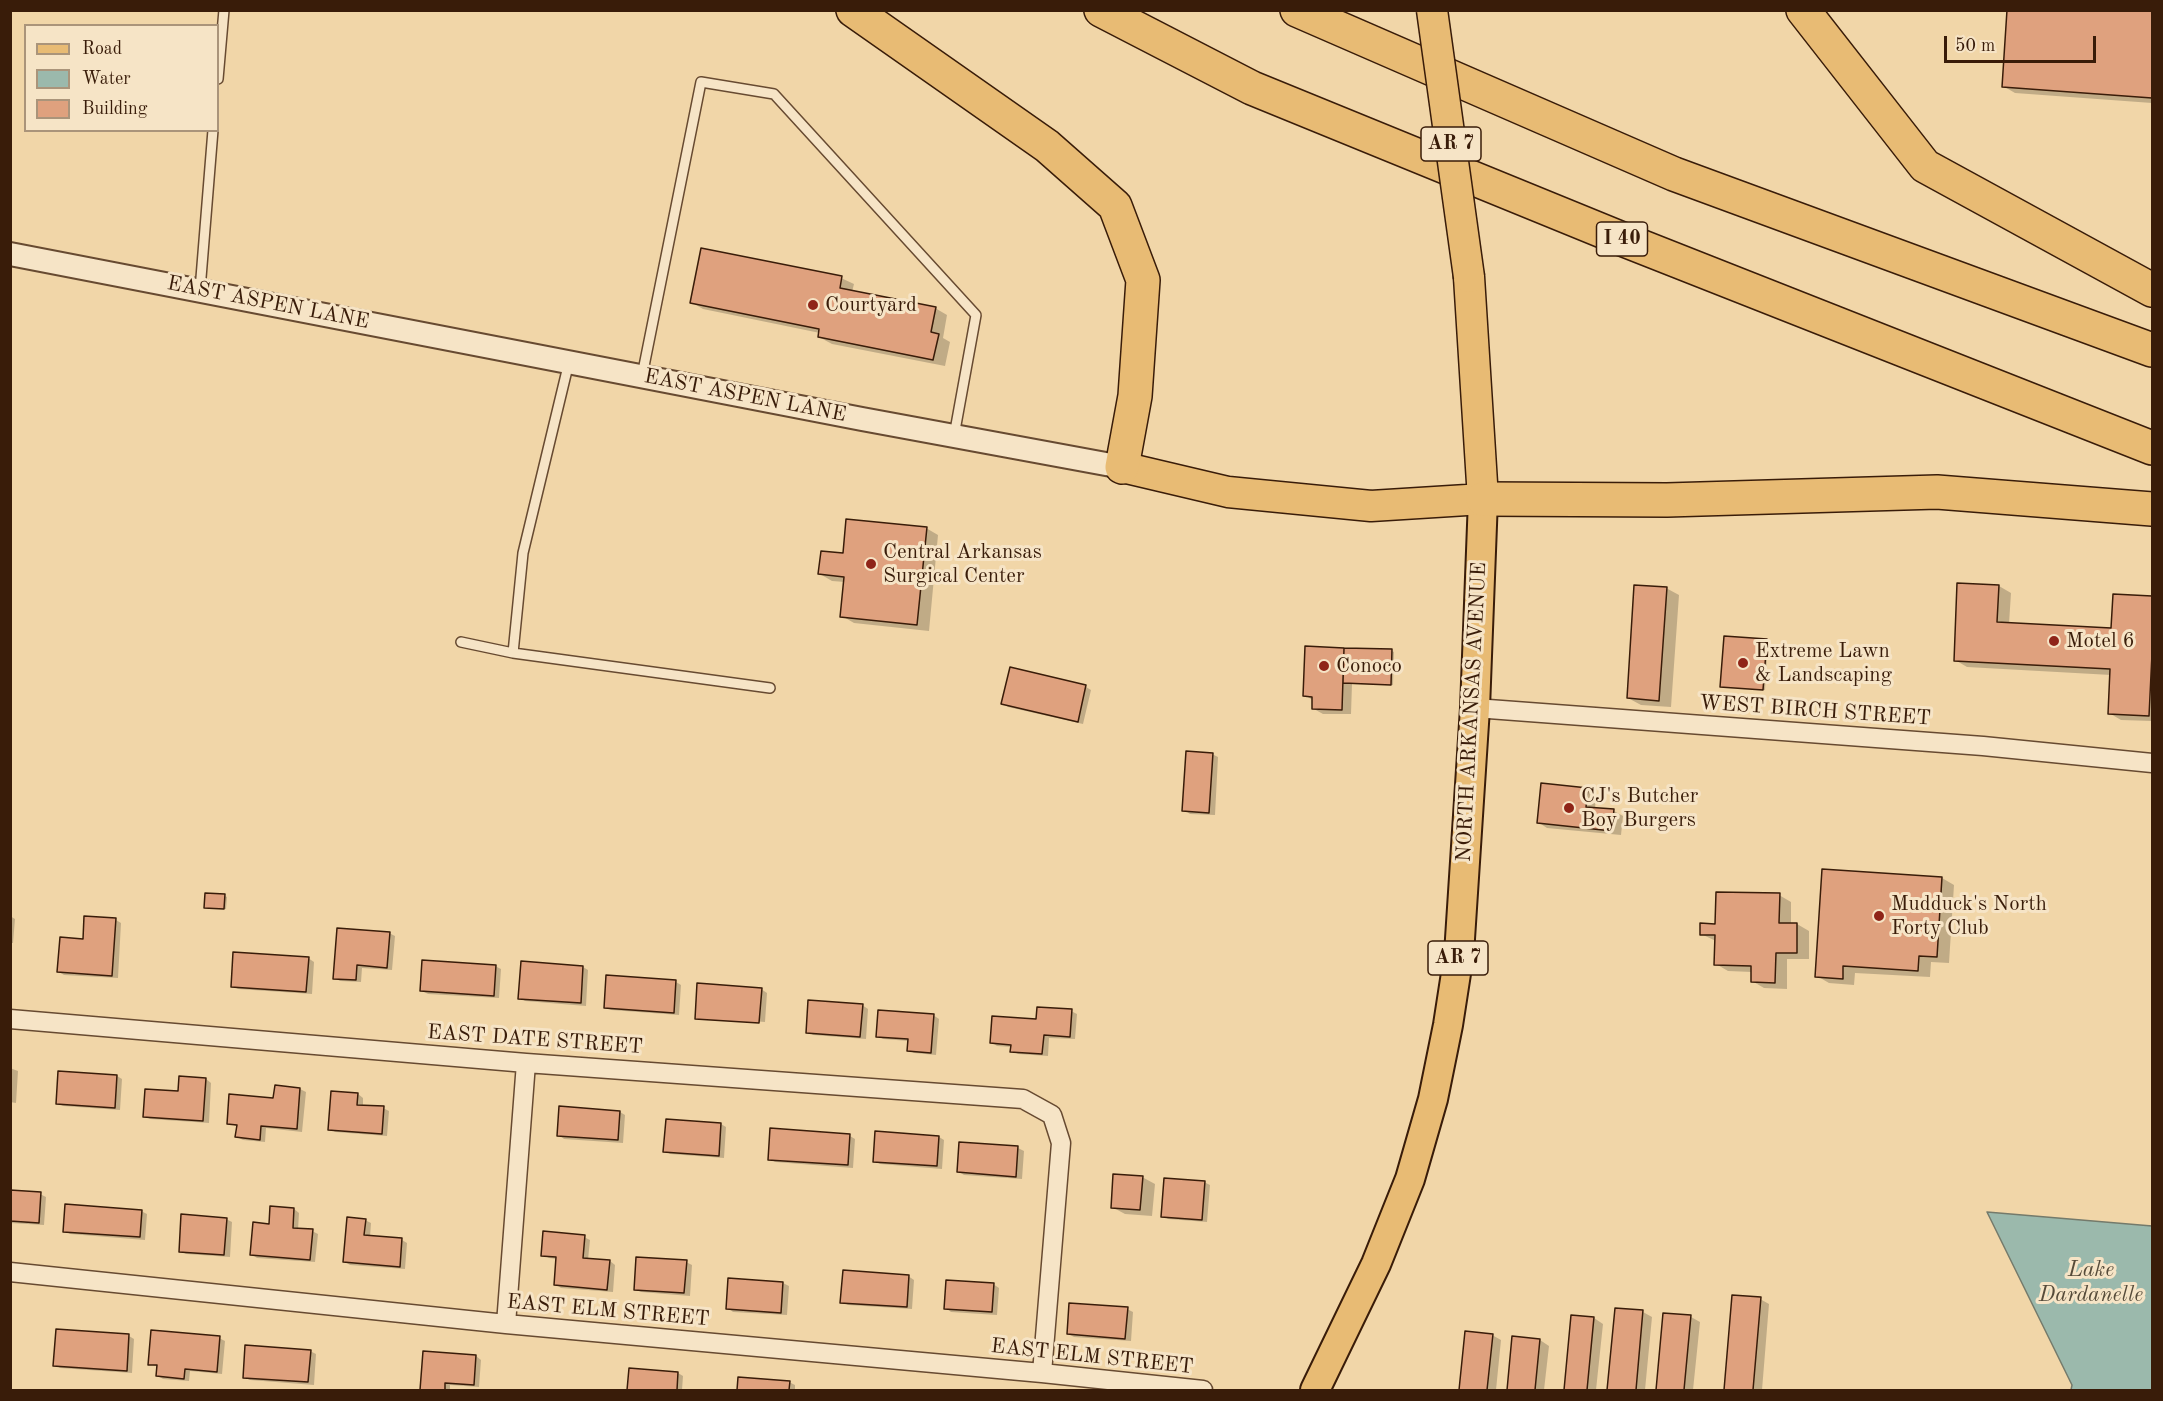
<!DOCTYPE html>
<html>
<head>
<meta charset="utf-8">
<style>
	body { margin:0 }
	#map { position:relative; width:2163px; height:1401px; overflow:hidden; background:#f1d6a8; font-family:"Old Standard TT",serif }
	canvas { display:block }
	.frame { position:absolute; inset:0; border:12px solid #391c09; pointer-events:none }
	.legend { position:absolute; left:24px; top:24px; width:195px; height:108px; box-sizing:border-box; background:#f6e4c6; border:2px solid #aa947a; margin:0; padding:8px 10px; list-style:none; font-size:18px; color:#391c09 }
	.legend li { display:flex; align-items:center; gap:12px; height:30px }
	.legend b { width:30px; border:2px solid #aa947a }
	.scale { position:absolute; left:1944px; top:36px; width:152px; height:27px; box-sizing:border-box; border:3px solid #391c09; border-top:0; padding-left:8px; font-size:18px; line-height:21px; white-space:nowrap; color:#391c09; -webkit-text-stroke:4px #f6e4c6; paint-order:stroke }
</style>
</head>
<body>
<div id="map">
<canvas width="2163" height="1401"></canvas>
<div class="frame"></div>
<ul class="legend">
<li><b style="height:8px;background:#e8bb74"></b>Road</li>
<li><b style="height:16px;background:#9bb9ac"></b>Water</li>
<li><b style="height:16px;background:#dfa17e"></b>Building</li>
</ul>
<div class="scale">50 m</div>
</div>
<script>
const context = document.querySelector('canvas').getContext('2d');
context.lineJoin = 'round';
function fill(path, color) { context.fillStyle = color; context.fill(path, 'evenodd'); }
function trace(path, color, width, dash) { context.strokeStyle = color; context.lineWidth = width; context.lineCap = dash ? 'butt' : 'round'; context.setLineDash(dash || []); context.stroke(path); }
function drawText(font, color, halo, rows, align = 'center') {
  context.font = font + ' "Old Standard TT",serif'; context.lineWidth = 6; context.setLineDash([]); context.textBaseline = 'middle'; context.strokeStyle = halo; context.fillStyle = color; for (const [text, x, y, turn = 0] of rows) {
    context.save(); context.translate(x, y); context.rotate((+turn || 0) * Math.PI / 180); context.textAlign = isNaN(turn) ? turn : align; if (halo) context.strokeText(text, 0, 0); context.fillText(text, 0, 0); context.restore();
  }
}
const water = new Path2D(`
	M1987 1212 2152 1226V1390H2071L2072 1385Z`);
const shadow = new Path2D(`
	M2009 10H2152V103L2015 93 2003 86Z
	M841 278 854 284 852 292 935 308 947 315 943 338 950 342 945 366 832 344 819 337 820 333 703 309 691 302Z
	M926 528 938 535 929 631 854 623 842 616 845 582 832 581 820 574 844 554Z
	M1999 586 2011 593 2009 624 2113 629 2114 596 2152 598V721L2121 720 2109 713 2111 675 1967 667 1955 660Z
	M1666 588 1679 595 1671 707 1641 705 1628 698Z
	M1766 640 1768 641 1765 690 1722 686Z
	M1306 648 1392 651 1394 652 1393 685 1352 684 1351 714H1323L1314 709V701L1305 695Z
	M1011 669 1086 687 1091 690 1083 724 1008 707 1003 703Z
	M1212 754 1218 757 1215 815 1190 814 1184 810Z
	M1587 789 1596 794 1595 809 1614 811 1623 816 1621 835 1547 828 1538 822Z
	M1942 878 1954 885 1949 963 1931 962 1930 977 1855 973 1854 985 1829 983 1817 976Z
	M1779 895 1791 902V924H1797L1809 931V959H1787V989L1764 988 1752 981V972L1728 971 1716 964V941L1701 934Z
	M225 896 227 897 226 909 208 908Z
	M10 916 15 919 13 943H10Z
	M116 920 121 923 118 978 64 975 59 972 84 940Z
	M389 933 395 936 392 970 362 968 361 982 340 981 335 978Z
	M308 958 314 962 312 994 238 989 232 986Z
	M495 966 501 969 499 998 428 994 422 991Z
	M583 967 588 970 586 1006 525 1001 520 998Z
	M676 982 681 985 679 1015 611 1010 605 1007Z
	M761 989 767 993 765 1022 700 1017V1020L696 1018Z
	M862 1005 868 1009 866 1039 813 1035 808 1032Z
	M1071 1011 1077 1014 1075 1039 1049 1038 1048 1056 1018 1054 1012 1051V1047L997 1046 991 1042 1037 1021Z
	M933 1015 939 1019 936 1055 914 1053 908 1050 909 1041 883 1039 878 1036Z
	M10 1068 18 1071 16 1103 10 1102Z
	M117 1076 122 1079 120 1110 63 1106 57 1103Z
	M206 1079 211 1083 209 1123 150 1119 144 1116 179 1093Z
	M300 1089 306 1092 302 1132 266 1128 265 1142 243 1140 237 1137 238 1127 229 1123 275 1099Z
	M358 1094 363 1098V1107L383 1108 389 1111 387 1136 335 1132 330 1129Z
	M620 1112 625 1115 623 1143 564 1139 559 1135Z
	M721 1124 726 1127 724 1158 670 1154 665 1151Z
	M850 1136 855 1139 853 1168 775 1162 770 1159Z
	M939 1137 944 1140 942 1169 880 1164 875 1161Z
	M961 1144 1018 1148 1024 1151 1022 1179 964 1175 959 1172Z
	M1142 1177 1155 1184 1152 1216 1125 1214 1112 1207Z
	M1204 1182 1210 1185 1207 1222 1168 1219 1163 1216Z
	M10 1192 40 1194 46 1197 44 1225 10 1223Z
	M294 1209 299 1213 298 1230 312 1231 318 1234 315 1262 257 1258 251 1254 270 1225Z
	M141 1211 147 1214 145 1240 70 1234 65 1231Z
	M226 1219 232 1222 230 1257 186 1254 180 1251Z
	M365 1220 371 1223 370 1237 402 1240 407 1243 405 1269 350 1265 345 1262Z
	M584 1237 590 1240 588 1260 610 1261 615 1265 613 1292 561 1288 555 1284 557 1259 549 1258 543 1255Z
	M686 1262 692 1265 690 1296 641 1292 635 1289Z
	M908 1276 914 1280 912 1309 848 1305 842 1302Z
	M730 1279 783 1283 789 1286 787 1315 733 1312 728 1308Z
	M993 1284 999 1288 997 1315 951 1312 946 1308Z
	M1733 1296 1760 1299 1769 1304 1762 1390H1725Z
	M1127 1309 1133 1312 1131 1341 1074 1337 1068 1334Z
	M1616 1309 1643 1312 1652 1317 1645 1390H1609Z
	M1665 1314 1691 1317 1700 1322 1693 1390H1657Z
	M1572 1316 1594 1318 1603 1324 1596 1390H1565Z
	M1466 1333 1492 1335 1501 1340 1496 1390H1461Z
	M129 1336 134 1339 132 1373 60 1368 55 1365Z
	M219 1338 225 1341 222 1374 190 1371 189 1381 163 1379 158 1376 159 1367 149 1364Z
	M1514 1338 1540 1340 1549 1346 1544 1390H1509Z
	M310 1351 316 1354 314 1385 250 1380 244 1377Z
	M424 1353 476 1356 481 1360 479 1387 450 1385V1390H422Z
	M630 1370 678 1373 683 1376 682 1390H629Z
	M739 1379 789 1382 795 1385V1390H738Z`);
const building = new Path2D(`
	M2007 10H2152V98L2002 87Z
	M701 248 842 276 840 288 936 307 931 332 939 334 933 360 818 337 819 329 690 303Z
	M846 519 927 527 917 625 840 617 844 577 818 574 821 551 843 553Z
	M1957 583 1999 585 1997 622 2111 628 2113 594 2152 596V654L2149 716 2108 714 2110 669 1954 661Z
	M1634 585 1667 587 1659 701 1627 698Z
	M1724 636 1767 639 1763 690 1720 687Z
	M1305 646 1344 648 1342 710 1312 709V697L1303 696Z
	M1344 648 1392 649 1391 685 1343 683Z
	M1010 667 1086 685 1078 722 1001 704Z
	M1186 751 1213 753 1209 813 1182 811Z
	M1541 783 1588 788 1586 807 1614 809 1612 831 1537 823Z
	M1822 869 1942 877 1937 957 1919 956 1918 971 1843 966V979L1815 977Z
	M1716 892 1780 893 1779 923H1797V953H1776L1775 983 1751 982V966L1714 965 1715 935H1700V923L1715 924Z
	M205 893 225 894 224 909 204 908Z
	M84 916 116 918 112 976 57 972 60 937 83 939Z
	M337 928 390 932 387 968 357 965 356 980 333 979Z
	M233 952 309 957 306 992 231 987Z
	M422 960 496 965 494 996 420 991Z
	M521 961 583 966 581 1003 518 999Z
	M606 975 676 980 674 1013 604 1008Z
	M697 983 762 988 759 1023 695 1019Z
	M808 1000 863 1004 860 1037 806 1033Z
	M1037 1007 1072 1009 1070 1037 1044 1035 1042 1054 1010 1052 1011 1045 990 1043 992 1016 1036 1019Z
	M878 1010 934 1014 931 1053 907 1051 908 1039 876 1037Z
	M58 1071 117 1075 115 1108 56 1104Z
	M179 1076 206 1078 203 1121 143 1117 145 1089 178 1091Z
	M275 1085 300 1088 297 1129 261 1126 260 1140 235 1137 237 1125 227 1124 229 1094 273 1098Z
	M331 1091 358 1093 357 1105 384 1106 382 1134 328 1130Z
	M559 1106 620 1111 618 1140 557 1136Z
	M666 1119 721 1123 719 1156 663 1152Z
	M770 1128 850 1134 848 1165 768 1160Z
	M875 1131 939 1136 937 1166 873 1162Z
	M959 1142 1018 1146 1016 1177 957 1172Z
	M1113 1174 1143 1176 1140 1210 1111 1208Z
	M1164 1178 1205 1181 1202 1220 1161 1217Z
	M10 1190 41 1192 39 1223 10 1221Z
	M65 1204 142 1210 140 1237 63 1232Z
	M270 1206 294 1208 293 1228 313 1229 310 1260 250 1255 253 1222 269 1224Z
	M181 1214 227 1218 224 1255 179 1252Z
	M347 1217 366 1219 364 1235 402 1238 400 1267 343 1262Z
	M543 1231 585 1235 583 1258 610 1260 607 1290 554 1285 556 1257 541 1256Z
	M636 1257 687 1260 684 1293 634 1290Z
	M843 1270 909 1275 907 1307 840 1303Z
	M728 1278 783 1282 781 1313 726 1309Z
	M946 1280 994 1283 992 1312 944 1309Z
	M1732 1295 1761 1297 1753 1390H1724Z
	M1069 1303 1128 1307 1125 1339 1067 1334Z
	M1615 1308 1643 1310 1636 1390H1607Z
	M1663 1313 1691 1315 1684 1390H1656Z
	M1571 1315 1594 1317 1587 1390H1564Z
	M56 1329 129 1334 127 1371 53 1366Z
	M151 1330 220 1336 217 1372 185 1369 184 1379 156 1376 157 1365H148Z
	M1465 1331 1493 1334 1487 1390H1459Z
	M1512 1336 1540 1339 1535 1390H1507Z
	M245 1345 311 1350 308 1382 243 1378Z
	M423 1351 476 1355 474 1385 445 1383V1390H420Z
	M629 1368 678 1372 677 1390H627Z
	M738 1377 790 1381 789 1390H737Z`);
const service = new Path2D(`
	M218 79 224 10
	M200 290 213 130
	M642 376 701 82 774 94 976 315 954 436
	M461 642 513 653 770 688
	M513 653 523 553 569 362`);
const minor = new Path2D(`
	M1475 708 1983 746 2152 763
	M10 1019 526 1063 1023 1099 1052 1115 1061 1143 1042 1373
	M10 1272 506 1324 1042 1373 1203 1390
	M506 1324 526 1063`);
const tertiary = new Path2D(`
	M10 254 862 419 1122 467`);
const primary = new Path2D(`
	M1315 1390 1376 1264 1410 1179 1433 1099 1448 1025 1459 954 1475 708 1483 499`);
const trunk = new Path2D(`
	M1122 467 1228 492 1371 506 1483 499 1469 277`);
const motorway = new Path2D(`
	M853 10 1047 146 1115 206 1143 280 1135 396 1122 467
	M1101 10 1252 88 1622 239 2152 448
	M1297 10 1674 174 2152 350
	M1803 10 1925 166 2152 290
	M1483 499 1667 500 1937 492 2152 509`);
const trunkBridge = new Path2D(`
	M1432 10 1469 277`);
const markers = [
	[813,305,6,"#8f2418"],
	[871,564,6,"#8f2418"],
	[2054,641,6,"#8f2418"],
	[1743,663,6,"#8f2418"],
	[1324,666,6,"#8f2418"],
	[1569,808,6,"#8f2418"],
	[1879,916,6,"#8f2418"]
];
const shields = [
	[1451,144,60],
	[1622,239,51],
	[1458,958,60]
];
const shieldNames = [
	["AR 7",1451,144],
	["I 40",1622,239],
	["AR 7",1458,958]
];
const streetNames = [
	["EAST ASPEN LANE",268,303,11],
	["EAST ASPEN LANE",745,396,11],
	["WEST BIRCH STREET",1815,711,4],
	["NORTH ARKANSAS AVENUE",1472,712,-87],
	["EAST DATE STREET",535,1040,4],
	["EAST ELM STREET",608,1311,5],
	["EAST ELM STREET",1092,1357,6]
];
const poiNames = [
	["Courtyard",825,305],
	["Central Arkansas",883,552],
	["Surgical Center",883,576],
	["Motel 6",2066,641],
	["Extreme Lawn",1755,651],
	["& Landscaping",1755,675],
	["Conoco",1336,666],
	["CJ's Butcher",1581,796],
	["Boy Burgers",1581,820],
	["Mudduck's North",1891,904],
	["Forty Club",1891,928]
];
const waterNames = [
	["Lake",2091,1270],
	["Dardanelle",2091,1295]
];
fill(water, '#9bb9ac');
trace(water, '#747a6b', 1.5);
fill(shadow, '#0003');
fill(building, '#dfa17e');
trace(building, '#391c09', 1.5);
trace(service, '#674a31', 12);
trace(minor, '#674a31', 21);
trace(tertiary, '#674a31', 26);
trace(primary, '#391c09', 32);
trace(trunk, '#391c09', 33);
trace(motorway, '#391c09', 36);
trace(service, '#f6e4c6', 9);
trace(minor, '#f6e4c6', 18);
trace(tertiary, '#f6e4c6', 22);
trace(primary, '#e8bb74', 28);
trace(trunk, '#e8bb74', 30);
trace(motorway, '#e8bb74', 33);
trace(trunkBridge, '#391c09', 33, []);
trace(trunkBridge, '#e8bb74', 30);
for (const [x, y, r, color] of markers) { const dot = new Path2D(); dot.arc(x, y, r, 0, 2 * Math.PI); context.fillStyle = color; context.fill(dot); trace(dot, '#f6e4c6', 2); }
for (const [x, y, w] of shields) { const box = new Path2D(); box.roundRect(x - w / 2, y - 17, w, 34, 4.5); context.fillStyle = '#f6e4c6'; context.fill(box); trace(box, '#391c09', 1.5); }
drawText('bold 20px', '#391c09', null, shieldNames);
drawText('21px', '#391c09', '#f6e4c6', streetNames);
drawText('21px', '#391c09', '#f6e4c6', poiNames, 'left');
drawText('italic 22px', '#564b3a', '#f6e4c6', waterNames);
</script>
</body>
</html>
